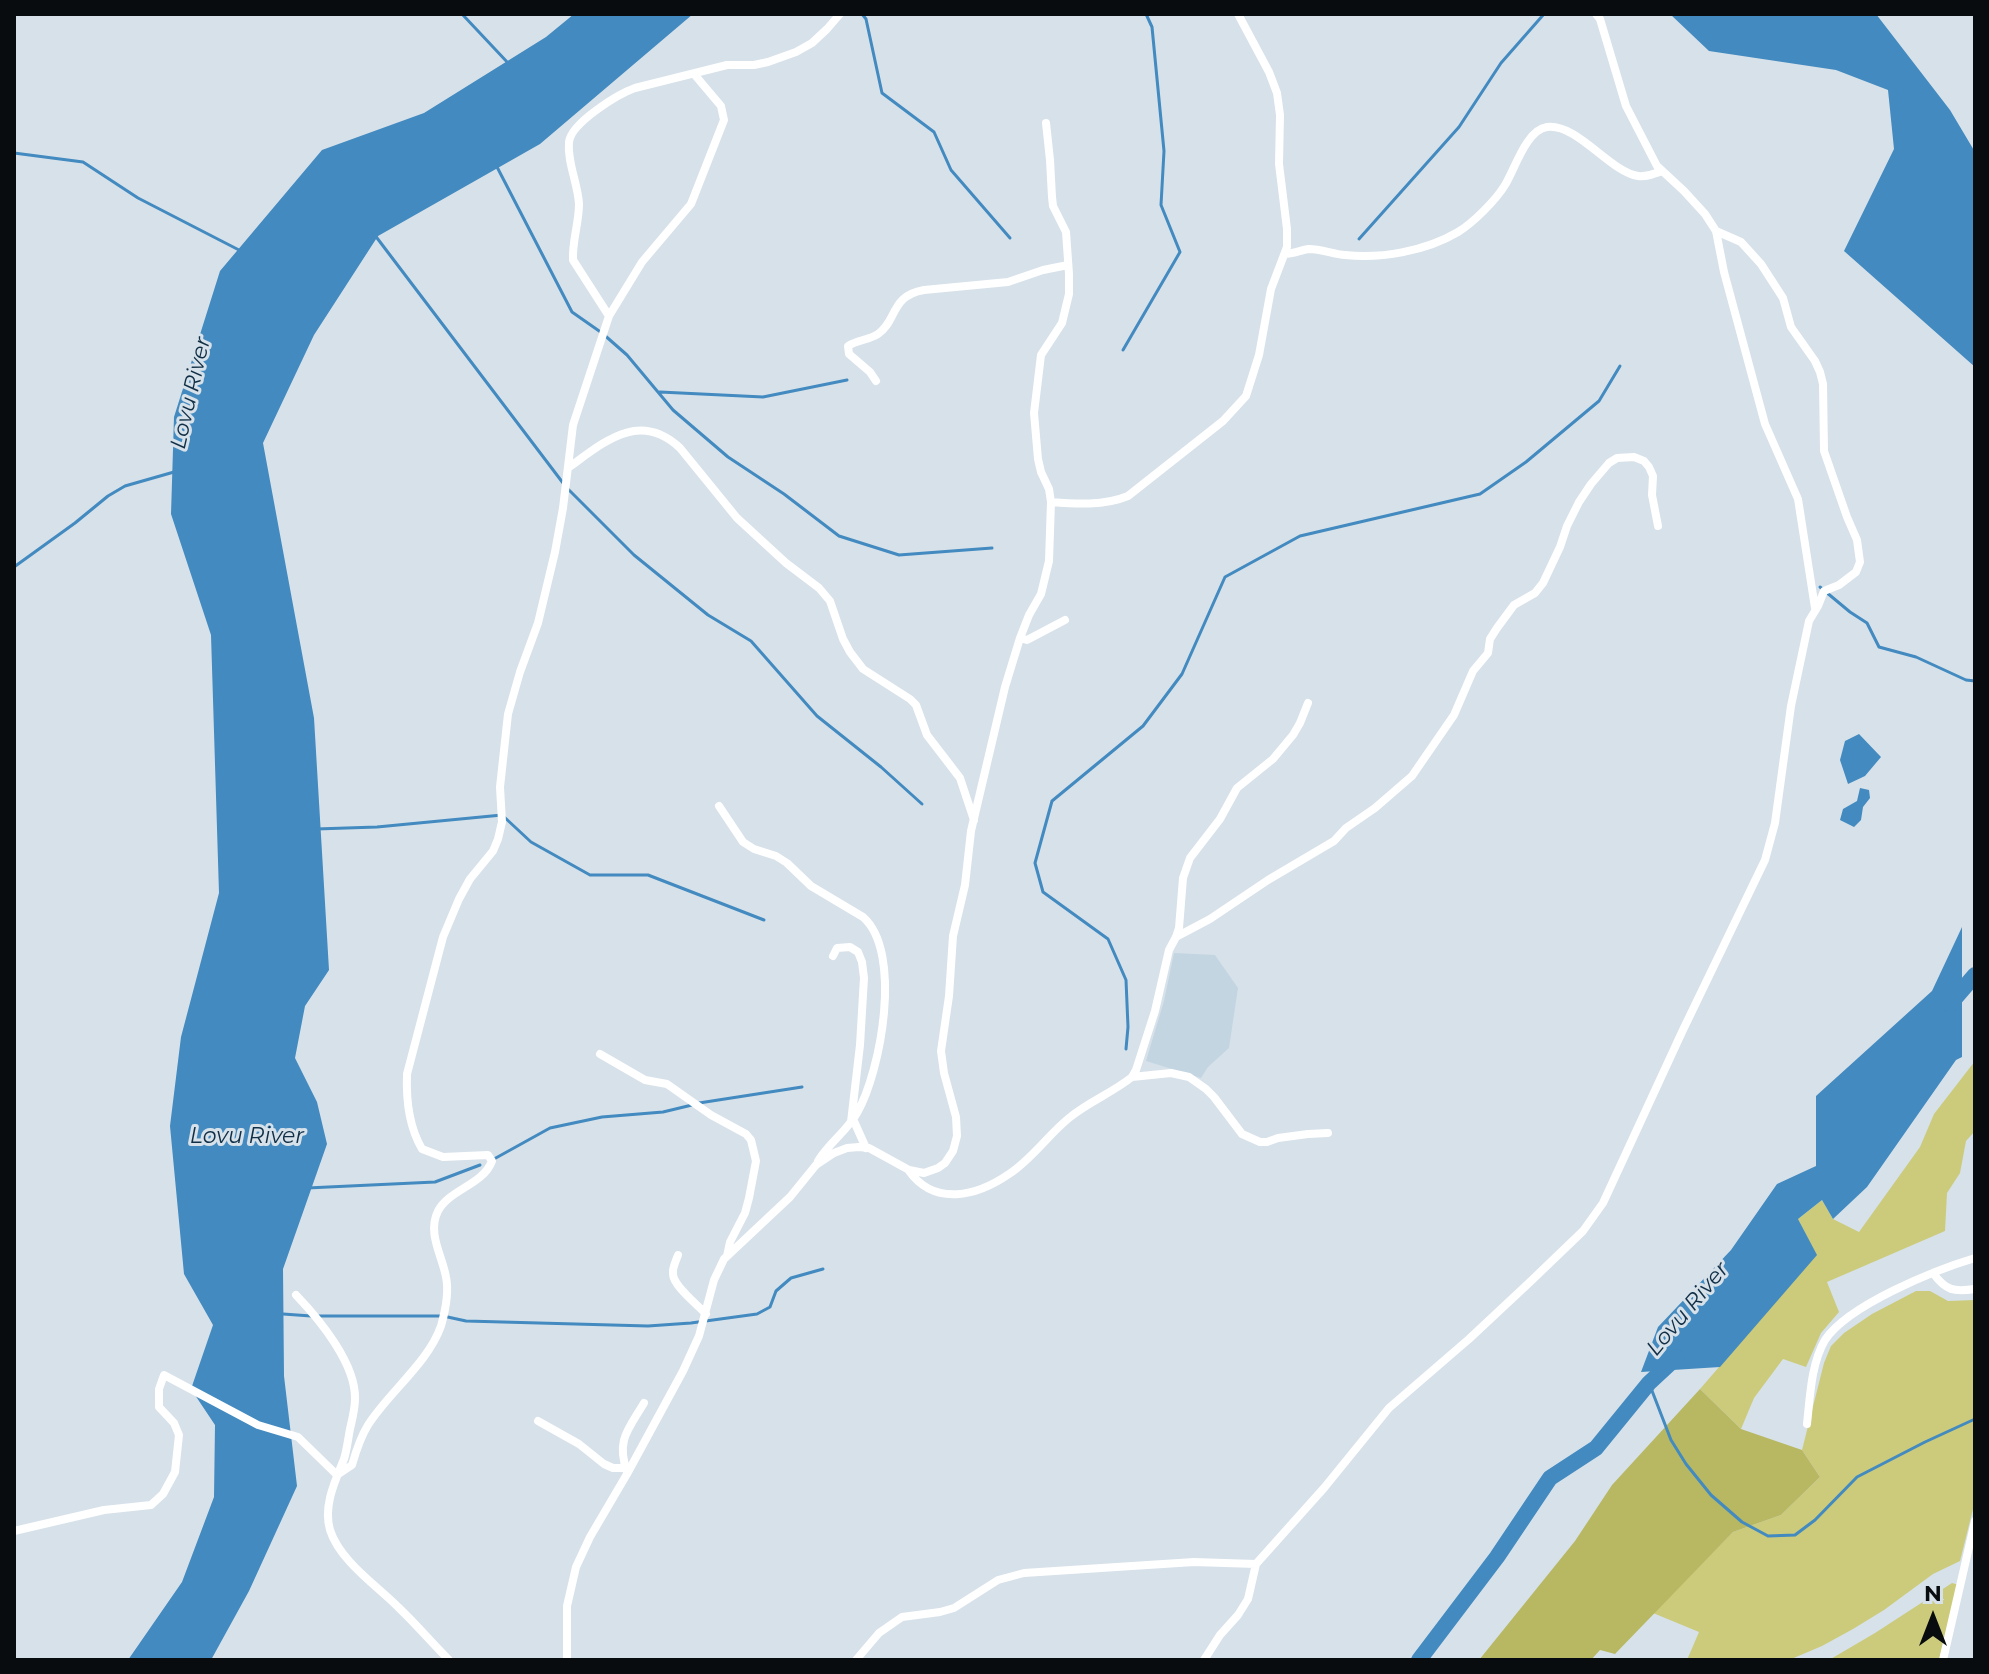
<!DOCTYPE html>
<html>
<head>
<meta charset="utf-8">
<style>
	body { margin:0 }
	#map { position:relative; width:1989px; height:1674px; overflow:hidden; background:#d7e1ea; font-family:Montserrat,sans-serif }
	canvas { display:block }
	.frame { position:absolute; inset:0; border:16px solid #090c0f; pointer-events:none }
	.north { position:absolute; left:1893px; top:1578px; width:80px; height:80px; -webkit-text-stroke:6px #d7e1ea; paint-order:stroke; rotate:0deg; font-size:22px; font-weight:700; line-height:32px; text-align:center; color:#090c0f }
	.north::after { content:''; display:block; margin:auto; width:28px; height:36px; background:#090c0f; clip-path:polygon(50% 0,100% 100%,50% 72%,0 100%) }
</style>
</head>
<body>
<div id="map">
<canvas width="1989" height="1674"></canvas>
<div class="frame"></div>
<div class="north">N</div>
</div>
<script>
const context = document.querySelector('canvas').getContext('2d');
context.lineJoin = 'round';
function fill(path, color) { context.fillStyle = color; context.fill(path, 'evenodd'); }
function trace(path, color, width, dash) { context.strokeStyle = color; context.lineWidth = width; context.lineCap = dash ? 'butt' : 'round'; context.setLineDash(dash || []); context.stroke(path); }
function drawText(font, color, halo, rows, align = 'center') {
  context.font = font + ' Montserrat,sans-serif'; context.lineWidth = 6; context.setLineDash([]); context.textBaseline = 'middle'; context.strokeStyle = halo; context.fillStyle = color; for (const [text, x, y, turn = 0] of rows) {
    context.save(); context.translate(x, y); context.rotate((+turn || 0) * Math.PI / 180); context.textAlign = isNaN(turn) ? turn : align; if (halo) context.strokeText(text, 0, 0); context.fillText(text, 0, 0); context.restore();
  }
}
const built = new Path2D(`
	M1174 953 1215 955 1238 988 1229 1048 1208 1067 1201 1078 1146 1061 1164 1001Z`);
const green = new Path2D(`
	M1975 1061V1131L1966 1141 1960 1173 1947 1193 1945 1231 1827 1282 1839 1312 1821 1333 1806 1367 1783 1359 1754 1398 1741 1429 1700 1389 1816 1255 1798 1219 1822 1200 1833 1219 1859 1232 1920 1147 1934 1114Z
	M1916 1291H1930L1948 1301 1975 1300V1501L1960 1561 1933 1574 1884 1610 1853 1629 1822 1646 1789 1660H1687L1699 1632 1653 1613 1733 1532 1781 1515 1820 1477 1802 1450 1824 1363 1831 1346 1844 1333 1872 1314Z
	M1952 1583 1959 1585 1939 1660H1829L1875 1633Z`);
const forest = new Path2D(`
	M1700 1389 1741 1429 1802 1450 1820 1477 1781 1515 1733 1532 1615 1654 1600 1650 1591 1660H1479L1575 1541 1612 1485Z`);
const water = new Path2D(`
	M574 14H693L540 144 378 236 314 335 263 443 314 718 329 970 305 1006 295 1058 317 1102 327 1144 283 1269 284 1376 297 1486 249 1591 211 1660H128L182 1582 214 1497 215 1425 191 1389 213 1325 184 1274 170 1126 181 1037 219 893 211 635 171 514 174 417 220 271 322 150 424 113 546 37Z
	M1670 14H1876L1950 110 1975 152V367L1844 251 1894 149 1888 90 1836 70 1709 51Z
	M1859 734 1881 757 1865 776 1848 784 1840 760 1845 741Z
	M1860 788 1869 790 1870 798 1863 807 1861 820 1854 827 1840 820 1843 809 1857 801Z
	M1962 927V1057L1956 1060 1867 1187 1833 1219 1822 1200 1798 1219 1817 1255 1720 1367 1641 1372 1658 1327 1731 1250 1777 1184 1816 1166V1096L1932 991Z`);
const stream = new Path2D(`
	M462 14 509 64
	M862 14 866 19 882 93 934 132 951 170 1010 238
	M14 153 83 162 138 198 239 250
	M496 165 572 312 602 333 627 355 673 410 728 457 784 494 839 536 899 555 992 548
	M374 234 563 483
	M1359 239 1459 127 1501 63 1544 14
	M1123 350 1180 252 1161 205 1164 151 1152 27 1146 14
	M660 392 763 397 847 380
	M568 489 634 555 708 615 751 641 817 716 881 767 922 804
	M14 567 75 523 108 496 125 486 174 472
	M1820 587 1850 612 1867 623 1879 647 1916 657 1966 680 1975 681
	M316 829 377 827 502 815 531 842 590 875H648L764 920
	M1126 1049 1128 1027 1126 980 1108 939 1043 892 1035 863 1052 801 1143 726 1182 674 1225 577 1300 536 1480 494 1526 462 1599 401 1620 366
	M699 1103 802 1087
	M494 1159 550 1128 602 1117 663 1112 692 1105
	M307 1188 435 1182 480 1165
	M283 1314 311 1316
	M319 1316H443L466 1321 648 1326 691 1323 757 1314 770 1307 776 1291 791 1278 823 1269
	M1649 1383 1671 1440 1686 1464 1711 1495 1742 1522 1768 1536 1795 1535 1815 1520 1857 1477 1925 1442 1975 1419`);
const river = new Path2D(`
	M1950 1004 1975 975
	M1419 1660 1497 1557 1550 1478 1596 1448 1649 1383 1677 1357`);
const minor = new Path2D(`
	M1716 231 1724 272 1765 424 1798 499 1815 608
	M1285 254C1293 254 1301 250 1309 249 1321 249 1333 254 1345 255 1381 259 1426 251 1458 232 1473 223 1496 200 1505 185 1515 169 1526 130 1547 127 1577 123 1610 172 1638 176 1646 177 1654 174 1662 171
	M609 316 642 262 691 204 724 120 721 106 694 74
	M876 381 870 372 849 354 848 346C857 340 869 340 878 334 898 320 890 296 924 290L1008 282 1043 270 1068 265
	M568 468C604 442 639 410 680 448L737 518 786 563 819 588 830 601 843 639 850 652 863 669 910 699 916 705 927 735 960 778 974 820
	M1051 502C1075 504 1104 506 1128 496L1223 421 1246 396 1259 355 1271 289 1287 247V229L1279 164 1280 115 1277 93 1269 72 1238 14
	M1020 638 1027 640 1065 620
	M719 806 743 842 754 849 776 856 787 863 811 886 863 917C903 952 881 1071 857 1113 847 1131 829 1143 818 1161
	M1176 937 1210 919 1268 880 1334 841 1346 828 1375 808 1412 776 1454 715 1473 671 1488 653 1490 639 1497 628 1514 605 1535 593 1543 583 1560 547 1567 526 1579 502 1591 484 1609 463 1617 458 1634 457 1644 461 1649 467 1653 476 1652 495 1658 526
	M833 956 837 948 850 947 858 952 862 962 864 978 860 1045 851 1122
	M600 1054 645 1080 667 1084 711 1115 746 1134 751 1140 756 1161 749 1198 745 1213 730 1242 727 1256
	M1132 1077 1171 1073 1189 1077 1206 1089 1214 1097 1242 1134 1260 1142H1267L1278 1138 1308 1134 1328 1133
	M853 1119 866 1148
	M909 1171C935 1207 977 1196 1009 1174 1032 1159 1048 1135 1069 1118 1088 1102 1112 1093 1132 1077L1136 1070 1155 1011 1169 950 1176 937 1179 928 1183 878 1190 858 1220 819 1237 788 1273 759 1293 735 1300 723 1308 703
	M678 1255C676 1261 672 1268 673 1274 673 1286 698 1305 706 1314
	M1933 1273C1946 1291 1954 1292 1975 1289
	M296 1295C320 1320 356 1364 355 1399 355 1409 352 1420 350 1429 348 1439 347 1450 344 1459 335 1481 323 1506 330 1530 340 1561 376 1585 398 1607 416 1624 432 1643 449 1660
	M538 1421 579 1444 604 1464 613 1468H626
	M1807 1424C1810 1397 1811 1364 1825 1340 1848 1305 1935 1270 1975 1258
	M627 1472C616 1440 628 1430 644 1403
	M337 1475 352 1465C356 1451 360 1438 368 1425 389 1392 428 1363 441 1326 445 1312 449 1291 446 1277 442 1255 427 1233 438 1211 450 1189 483 1185 492 1161L488 1155 443 1157 422 1149C409 1127 406 1100 407 1074L443 937 459 899 470 879 493 851 498 839 502 822 500 787 508 714 520 672 538 623 555 552 563 508 573 425 609 316 573 260C572 241 579 223 579 204 578 184 567 162 569 142 571 123 618 94 635 88L727 65H754L768 62 796 52 812 43 827 29 840 14
	M14 1531 104 1510 151 1505 163 1494 175 1472 179 1435 174 1423 159 1407V1389L164 1375 258 1425 298 1437 337 1475
	M567 1660V1606L576 1567 590 1537 627 1474 683 1371 699 1336 714 1280 724 1259 790 1197 816 1165 834 1153 847 1148 859 1147 869 1148 909 1170 924 1173 938 1168 945 1163 953 1151 957 1136 956 1117 944 1073 941 1051 949 996 953 936 965 885 971 831 1005 687 1020 638 1029 615 1041 594 1049 561 1051 502 1049 489 1041 472 1038 459 1034 413 1041 355 1062 323 1069 294V274L1066 232 1053 206 1052 197 1050 160 1046 123
	M856 1660 879 1633 902 1617 940 1612 954 1608 998 1580 1024 1573 1194 1562 1256 1564
	M1204 1660 1220 1635 1238 1615 1248 1599 1256 1564 1324 1488 1389 1408 1469 1339 1531 1281 1583 1231 1603 1203 1682 1032 1765 860 1775 823 1791 706 1809 621 1818 606 1824 591 1839 585 1856 572 1860 562 1857 540 1847 517 1824 451 1823 384 1820 372 1815 361 1791 327 1783 298 1761 264 1741 242 1716 231 1705 214 1684 191 1657 166 1626 106 1600 19 1596 14
	M1943 1660 1975 1521`);
const waterNames = [
	["Lovu River",191,393,-77],
	["Lovu River",247,1137],
	["Lovu River",1688,1309,-50]
];
fill(built, '#c4d5e2');
fill(green, '#cbcb7b');
fill(forest, '#b8b863');
fill(water, '#428abf');
trace(stream, '#428abf', 3);
trace(river, '#428abf', 16);
trace(minor, '#fff', 8);
drawText('italic 22px', '#102f46', '#d7e1ea', waterNames);
</script>
</body>
</html>
